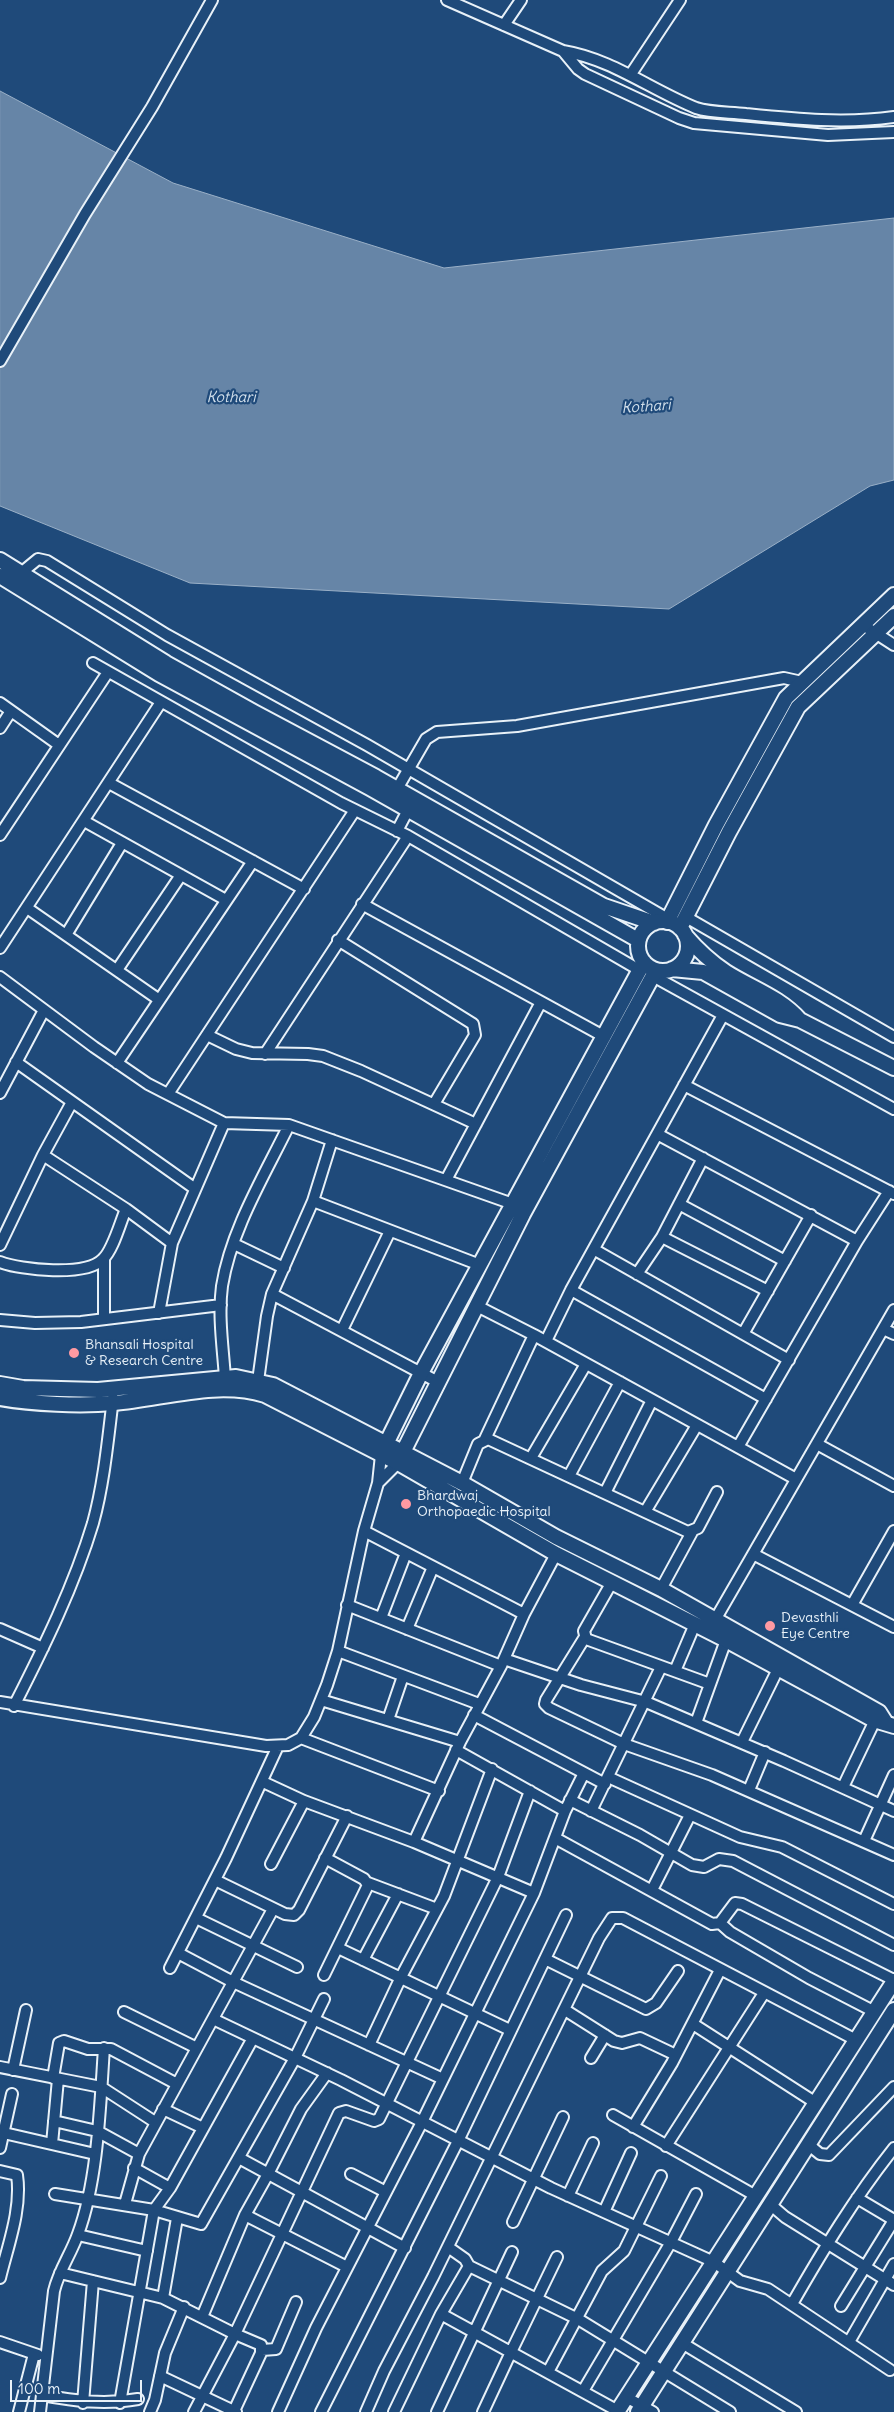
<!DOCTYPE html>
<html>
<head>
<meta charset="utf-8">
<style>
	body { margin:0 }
	#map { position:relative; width:894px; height:2412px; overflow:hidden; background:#1f4a7a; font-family:Delius,sans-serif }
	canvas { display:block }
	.scale { position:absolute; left:10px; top:2380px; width:132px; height:22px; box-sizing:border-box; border:2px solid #e8f1f8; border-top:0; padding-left:6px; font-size:15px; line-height:18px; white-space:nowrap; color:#e8f1f8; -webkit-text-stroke:4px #1f4a7a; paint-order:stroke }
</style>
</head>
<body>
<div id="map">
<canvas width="894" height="2412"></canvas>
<div class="scale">100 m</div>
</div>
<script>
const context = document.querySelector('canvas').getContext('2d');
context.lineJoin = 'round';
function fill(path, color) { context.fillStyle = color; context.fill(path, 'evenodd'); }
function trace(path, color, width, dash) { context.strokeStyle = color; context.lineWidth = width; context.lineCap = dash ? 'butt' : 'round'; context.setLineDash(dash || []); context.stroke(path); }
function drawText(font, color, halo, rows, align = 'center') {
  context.font = font + ' Delius,sans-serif'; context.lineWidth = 4.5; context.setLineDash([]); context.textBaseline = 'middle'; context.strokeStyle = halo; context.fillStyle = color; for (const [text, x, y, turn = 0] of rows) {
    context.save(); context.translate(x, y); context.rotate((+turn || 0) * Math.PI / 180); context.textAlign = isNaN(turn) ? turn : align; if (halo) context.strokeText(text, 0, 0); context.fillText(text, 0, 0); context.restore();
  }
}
const water = new Path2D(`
	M0 91 173 183 444 268 894 218V480L870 486 669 609 190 583 0 506Z`);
const street = new Path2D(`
	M447 0 563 51C612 59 651 90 696 108 711 113 730 112 746 114 796 119 844 124 894 117
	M504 25 521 0
	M563 51 578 69 585 74 679 118 694 123 828 135 894 132
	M631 74 680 0
	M0 361 85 214 152 107 212 0
	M21 573 38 559 47 561 167 635 367 745 668 919
	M863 625 894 645
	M93 663 341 803 408 836 641 971
	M0 703 59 745
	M0 728 11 711
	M109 783 304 889
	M397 789 426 739 437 732 517 726 784 678 802 682
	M84 821 226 900
	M397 831 408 810
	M0 835 108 672
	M362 904 605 1037
	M27 908 158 999
	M686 917 894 1037
	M66 935 122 843
	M338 940 473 1024 475 1035 434 1104
	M0 948 161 702
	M117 970 181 875
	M653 976 894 1109
	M0 977 94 1047 148 1084 224 1123 289 1125 513 1204
	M207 1035 236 1049 252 1053 308 1054 323 1056 361 1071 476 1124
	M265 1054 408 836
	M16 1062 194 1188
	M117 1063 253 861
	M684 1085 894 1194
	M0 1093 44 1010
	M168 1094 355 810
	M659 1135 857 1241
	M43 1155 126 1209 172 1243
	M446 1180 541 1002
	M313 1201 480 1265
	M679 1204 785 1261
	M662 1237 768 1291
	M234 1244 284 1268
	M0 1245 43 1155 72 1102
	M595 1250 789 1360
	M104 1259V1319
	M0 1262C21 1270 86 1277 103 1259 113 1250 120 1223 126 1209
	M637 1274 662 1237 703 1158
	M571 1290 766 1399
	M272 1294 438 1382
	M477 1306 534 1335 796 1479
	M159 1313 172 1243 224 1123
	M0 1320 35 1323 81 1322 221 1305
	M883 1329 894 1334
	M342 1330 390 1231
	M743 1334 811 1215
	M546 1341 571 1290 723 1015
	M225 1378C223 1348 218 1316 222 1286 231 1230 264 1176 289 1125
	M258 1381 267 1316 272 1294 313 1201 332 1140
	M485 1439 534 1335
	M817 1444 894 1486
	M738 1447 857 1241 889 1191
	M531 1458 586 1364
	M569 1476 620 1382
	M378 1483 398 1463
	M462 1483 478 1444 488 1439 688 1532 698 1528 717 1492
	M605 1493 652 1400
	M645 1512 697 1425
	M364 1531 524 1614
	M753 1554 894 1627
	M612 1582 584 1631 586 1639 710 1684
	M661 1589 692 1532
	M347 1605 501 1666
	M852 1605 894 1531
	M381 1618 406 1553
	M715 1620 894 1310
	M0 1629 43 1648
	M407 1629 433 1567
	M585 1637 546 1700 545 1704 549 1708 624 1744 712 1775 894 1855
	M338 1651 479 1704
	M504 1659 581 1685 646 1702 784 1761 894 1811
	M675 1671 695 1624
	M321 1700 460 1742
	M0 1702 266 1746 288 1745 301 1738 314 1717 327 1685 338 1651 364 1531 378 1483 381 1455
	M14 1706C44 1647 74 1586 93 1523 104 1483 108 1439 113 1398
	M474 1715 605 1784
	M388 1720 403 1676
	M696 1723 726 1640
	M301 1738 439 1791
	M742 1742 778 1669
	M456 1750 565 1811
	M608 1777 740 1837 782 1847 894 1904
	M263 1782 304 1801 414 1842 460 1742 501 1666 524 1614 556 1554
	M843 1787 877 1716
	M749 1790 765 1752
	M570 1800 640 1835 692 1865 704 1867 719 1859 733 1861 894 1945
	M591 1811 661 1667
	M555 1838 712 1924 720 1923 735 1903 742 1904 894 1980
	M864 1841 894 1775
	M414 1842 534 1893
	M271 1864 304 1801
	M215 1880 285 1914 294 1915 299 1910 347 1816
	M368 1883 437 1909
	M652 1890 690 1815
	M196 1918 297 1967
	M720 1923 730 1932 809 1978 875 2012
	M338 1948 510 2030
	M178 1953 233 1982 443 2079
	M545 1959 646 2009 656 2003 678 1971
	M363 1960 398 1894
	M170 1968 226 1858 278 1746
	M324 1975 368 1885 364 1879 325 1858
	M565 2010 614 2041 622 2043 640 2038 676 2055
	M124 2012 197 2048
	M213 2019 341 2080 551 2188 714 2262 740 2281 768 2289 890 2370
	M693 2024 816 2103
	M369 2045 401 1977 444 1896 492 1769
	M591 2058 605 2035
	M0 2067 101 2087 155 2122
	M13 2070 26 2010
	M53 2078 59 2043 64 2041 88 2049H111L177 2084
	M163 2109 203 2128
	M613 2115 756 2196
	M54 2121 97 2131 139 2154
	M633 2127 672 2063 720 1970
	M0 2132 95 2154
	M52 2144 58 2079
	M809 2145 820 2154 829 2155 894 2087
	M666 2146 764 1993
	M0 2148 12 2094
	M239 2158 405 2248
	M134 2168 170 2188
	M0 2171 17 2175C22 2209 8 2245 0 2278
	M268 2174 301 2109 327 2073
	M351 2174 386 2192
	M55 2194 154 2210 201 2224 295 2058 324 1999
	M568 2196 593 2143
	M857 2198 894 2220
	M125 2204 139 2154 273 1909
	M771 2205 785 2217 894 2285
	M604 2212 631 2153
	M245 2215 347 2267
	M513 2222 563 2117
	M78 2235 147 2251
	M469 2266 578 2319 730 2412
	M60 2273 163 2298 235 2334 261 2345V2353L234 2411
	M163 2298 177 2218
	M792 2304C823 2250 855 2197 894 2148
	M841 2306 894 2220
	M441 2314 618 2411
	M202 2317 245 2215 268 2174
	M0 2342 38 2355
	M849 2342 894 2264
	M682 2343 796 2412
	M262 2350 276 2349 296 2302
	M511 2352 557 2257
	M548 2372 602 2271 624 2251 661 2176
	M160 2376 236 2412
	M583 2391 671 2242 696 2194
	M42 2395C75 2401 105 2405 138 2399
	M626 2397 653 2412
	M83 2403 93 2281
	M120 2403 154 2210 170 2188 253 2038
	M19 2412 34 2354
	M40 2412 54 2291C59 2270 71 2254 78 2234 98 2180 100 2106 104 2048
	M150 2412 155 2400 165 2353 184 2307
	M194 2412 235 2334 339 2113 346 2111 374 2121 379 2119 498 1877 530 1791
	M278 2412 316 2328 422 2122 534 1893 565 1811 584 1773
	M321 2412 458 2141 566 1915
	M366 2412 384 2371 433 2277 599 1938 612 1918H623L856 2040
	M394 2412 441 2314 469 2266 465 2259 448 2247
	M437 2412 512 2252
	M483 2412 511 2352`);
const secondary = new Path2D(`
	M0 560 166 663 254 712 376 777 604 906 654 923
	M0 576 159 674 370 788 638 940
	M638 946a25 25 0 1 1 50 0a25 25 0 1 1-50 0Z
	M667 922 716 825 786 698 894 595
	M680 928 729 832 798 707 894 616
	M685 935C697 949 711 962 726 972 751 988 780 997 800 1020
	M672 969 703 972 780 1015 800 1020 894 1068
	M0 1384 23 1388 98 1390 236 1377 273 1385 462 1483 556 1537 661 1589 879 1712 886 1723
	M0 1398C32 1404 81 1406 114 1403 163 1399 216 1380 265 1395L398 1463 556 1554 726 1640 874 1720 894 1726
	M383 1450 421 1373 644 962
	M399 1460 523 1214 656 970
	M617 2412 894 1981
	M638 2412 894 2010`);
const markers = [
	[74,1353,6,"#ff9aa2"],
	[406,1504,6,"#ff9aa2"],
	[770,1626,6,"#ff9aa2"]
];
const poiNames = [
	["Bhansali Hospital",85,1345],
	["& Research Centre",85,1361],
	["Bhardwaj",417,1496],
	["Orthopaedic Hospital",417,1512],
	["Devasthli",781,1618],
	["Eye Centre",781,1634]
];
const waterNames = [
	["Kothari",231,398],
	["Kothari",646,407,-4]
];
fill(water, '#6685a7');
trace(water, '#9ab0c7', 1);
trace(street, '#e8f1f8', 14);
trace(secondary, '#e8f1f8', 18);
trace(street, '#1f4a7a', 10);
trace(secondary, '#1f4a7a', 14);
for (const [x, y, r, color] of markers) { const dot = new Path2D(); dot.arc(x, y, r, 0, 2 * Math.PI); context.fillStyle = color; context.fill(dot); trace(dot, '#1f4a7a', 2); }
drawText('14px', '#e8f1f8', '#1f4a7a', poiNames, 'left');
drawText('italic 15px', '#d4e1ec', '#1f4a7a', waterNames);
</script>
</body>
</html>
